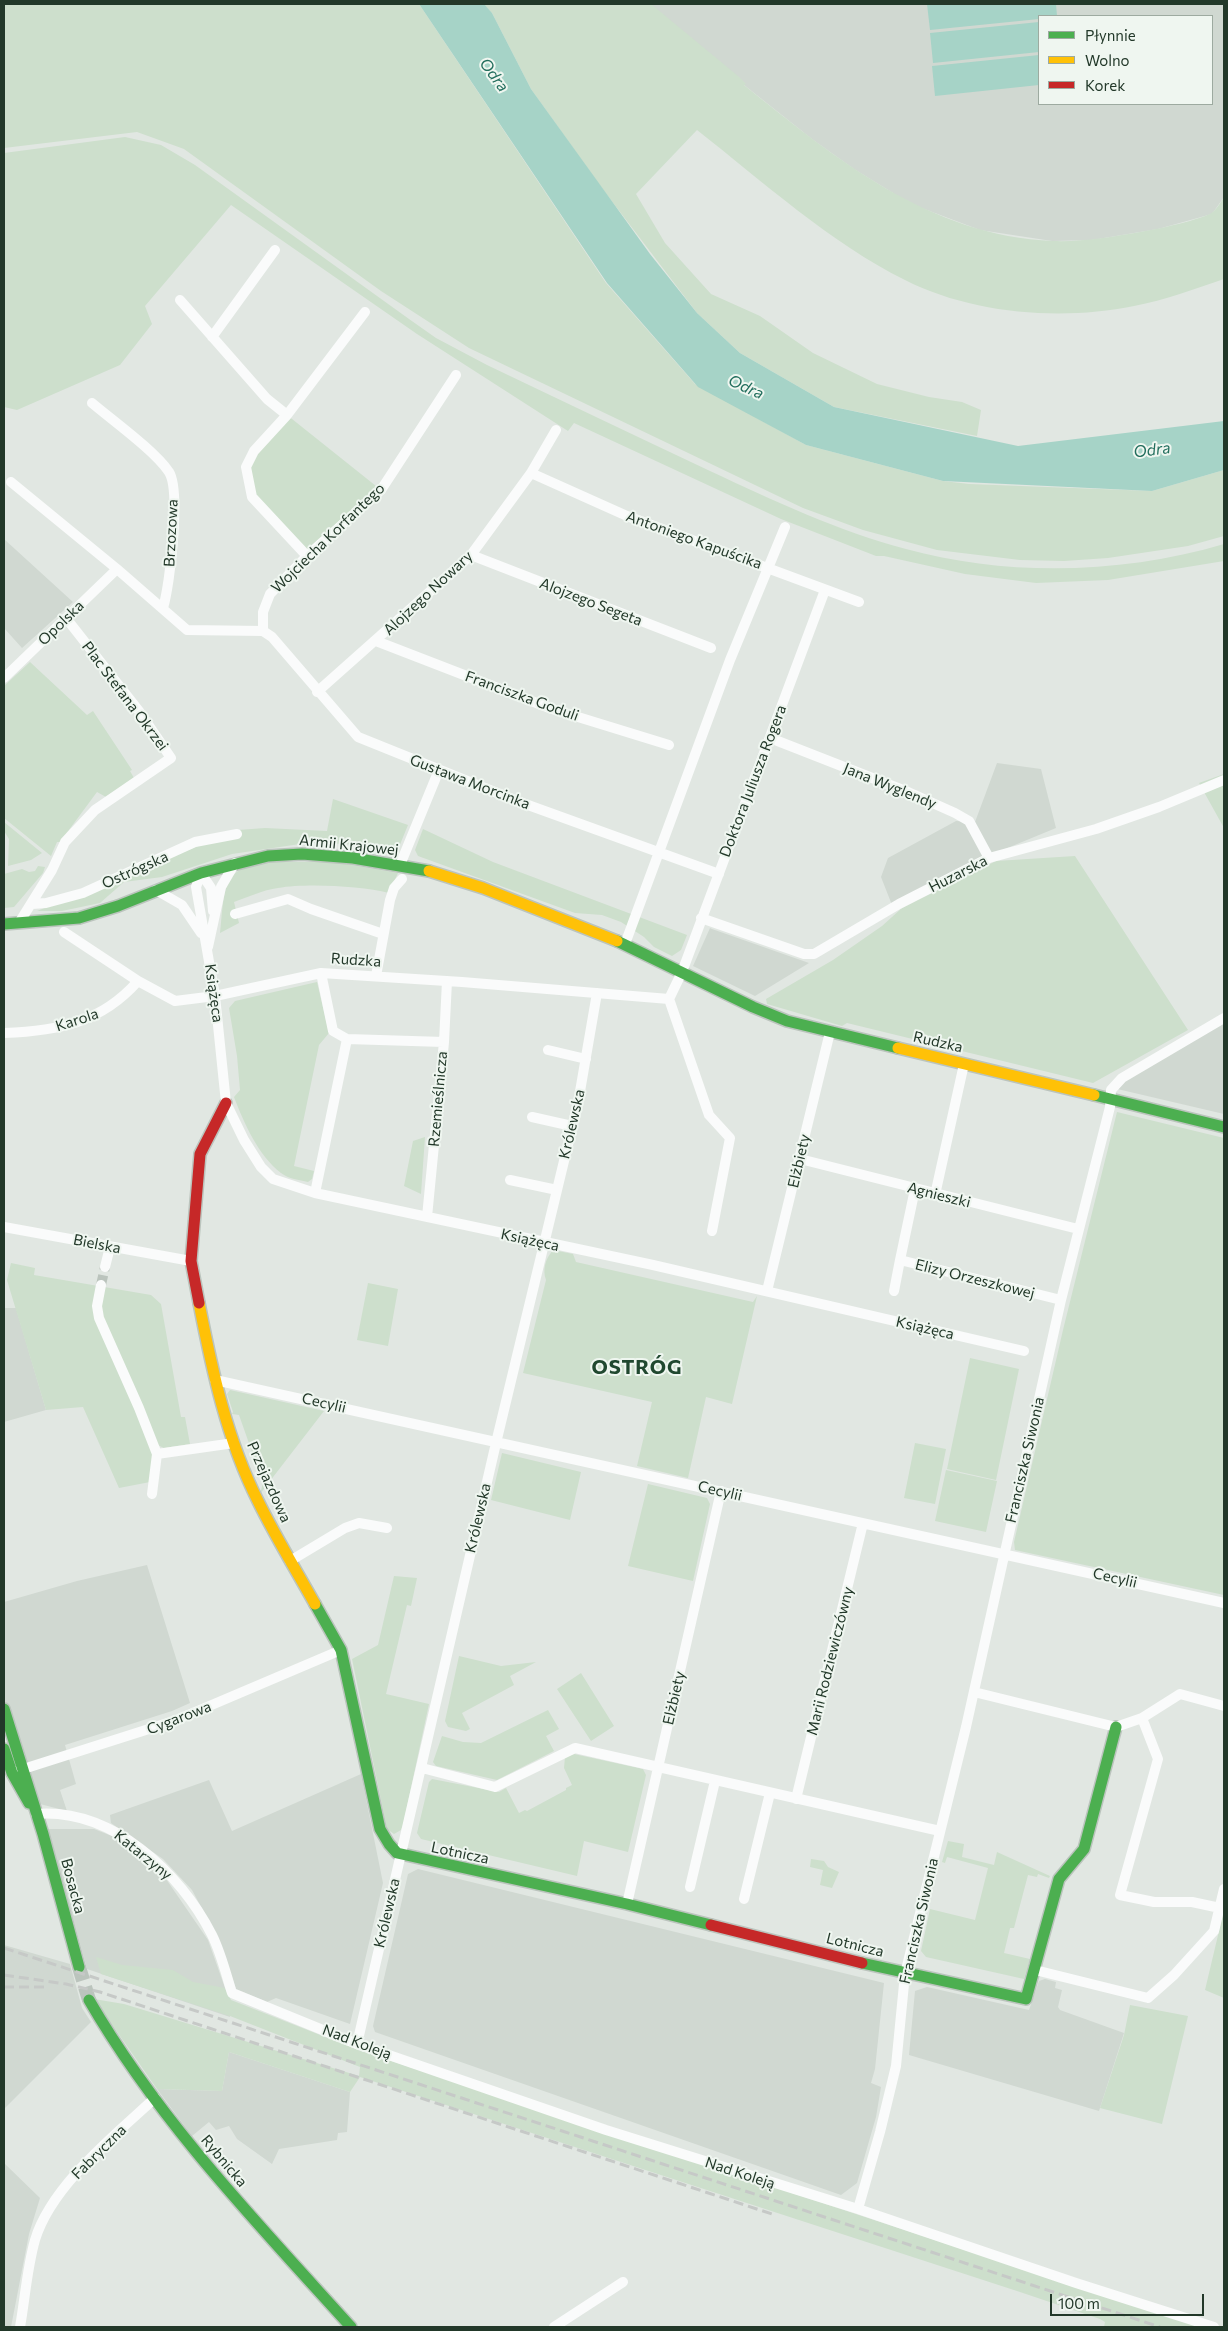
<!DOCTYPE html>
<html>
<head>
<meta charset="utf-8">
<style>
	body { margin:0 }
	#map { position:relative; width:1228px; height:2331px; overflow:hidden; background:#e1e7e2; font-family:Commissioner,sans-serif }
	canvas { display:block }
	.frame { position:absolute; inset:0; border:5px solid #223829; pointer-events:none }
	.legend { position:absolute; left:1038px; top:15px; width:175px; height:90px; box-sizing:border-box; background:#eff6f0; border:1px solid #9daaa0; margin:0; padding:6px 9px; list-style:none; font-size:15px; color:#223829 }
	.legend li { display:flex; align-items:center; gap:10px; height:25px }
	.legend b { width:25px; border:1px solid #9daaa0 }
	.scale { position:absolute; left:1050px; top:2294px; width:154px; height:22px; box-sizing:border-box; border:2px solid #223829; border-top:0; padding-left:6px; font-size:15px; line-height:18px; white-space:nowrap; color:#223829; -webkit-text-stroke:4px #eff6f0; paint-order:stroke }
</style>
</head>
<body>
<div id="map">
<canvas width="1228" height="2331"></canvas>
<div class="frame"></div>
<ul class="legend">
<li><b style="height:6px;background:#4caf50"></b>Płynnie</li>
<li><b style="height:6px;background:#ffc107"></b>Wolno</li>
<li><b style="height:6px;background:#c62828"></b>Korek</li>
</ul>
<div class="scale">100 m</div>
</div>
<script>
const context = document.querySelector('canvas').getContext('2d');
context.lineJoin = 'round';
function fill(path, color) { context.fillStyle = color; context.fill(path, 'evenodd'); }
function trace(path, color, width, dash) { context.strokeStyle = color; context.lineWidth = width; context.lineCap = dash ? 'butt' : 'round'; context.setLineDash(dash || []); context.stroke(path); }
function drawText(font, color, halo, rows, align = 'center') {
  context.font = font + ' Commissioner,sans-serif'; context.lineWidth = 4; context.setLineDash([]); context.textBaseline = 'middle'; context.strokeStyle = halo; context.fillStyle = color; for (const [text, x, y, turn = 0] of rows) {
    context.save(); context.translate(x, y); context.rotate((+turn || 0) * Math.PI / 180); context.textAlign = isNaN(turn) ? turn : align; if (halo) context.strokeText(text, 0, 0); context.fillText(text, 0, 0); context.restore();
  }
}
const built = new Path2D(`
	M642 4H1224V197L1212 214 1158 229 1092 240 1052 241 980 230 911 204 854 169 812 139ZM1039 16H1212V104H1039Z
	M4 539 73 602 22 648 4 628Z
	M997 763 1041 769 1056 828 988 856 892 905 881 877 888 858 956 821 975 822Z
	M710 928 712 929 809 963 755 996 693 966Z
	M1224 1023V1114L1113 1088Z
	M4 1308H16L46 1410 4 1422Z
	M147 1565 190 1703 172 1711 65 1745 76 1784 60 1790 67 1811 40 1804 4 1699V1602L77 1581Z
	M361 1774 383 1883 350 2024 276 1998 267 2002 236 1989 219 1940 192 1890 163 1859 111 1823 110 1815 209 1780 232 1831Z
	M48 1829H94L117 1838 166 1879 208 1940 225 1988 230 2017 87 1969Z
	M418 1869 884 1983 875 2069 871 2083 881 2087 876 2117 857 2183 841 2195 375 2032 373 2026 408 1874Z
	M4 1945 70 1964 82 2008 91 2022 4 2109Z
	M1045 1979 1056 1982 1055 1988 1062 1990 1058 2007 1060 2010 1124 2033 1099 2111 909 2055 915 1991 927 1987 1029 2010 1039 1981Z
	M229 2052 350 2092 347 2132 338 2133 337 2140 279 2149 272 2164 237 2139 229 2126 216 2130 209 2122 192 2136 157 2089 222 2091Z
	M4 2163 40 2198 29 2234 11 2327H4Z`);
const green = new Path2D(`
	M4 4H419L606 283 695 384 806 445 943 481 969 484 1152 491 1224 470V536L1188 546 1108 558 1064 561 1020 560 937 550 863 530 803 508 469 348 381 291 184 149 137 132 4 148Z
	M483 4H651L738 76 746 84 744 85C836 159 930 236 1053 241 1083 242 1111 237 1140 232 1153 230 1205 219 1213 212 1217 208 1221 202 1224 197V279C1195 289 1165 300 1134 306 1061 321 972 314 905 280 832 244 762 181 697 130L636 194 665 243 711 294 760 316 813 353 877 384 929 397 962 402 981 410 977 436 834 407 740 353 697 313 601 187 531 89 492 13Z
	M125 137 161 145 195 165 409 319 436 338 487 365C561 400 635 436 710 471 774 501 838 531 906 549 1008 577 1123 574 1224 544V561L1108 580 1036 583 965 574 884 556H876L781 519 574 423 568 431 417 334 231 205 145 306 152 324 120 365 17 410 4 407V153Z
	M287 415 381 490 307 556 252 497 246 467Z
	M30 662 87 715 93 711 132 770 130 771 134 778 106 797 97 792 60 842H57L51 856 4 818V686Z
	M1224 774V828L1199 783Z
	M333 799 408 825 399 847 395 851 346 844 307 843 232 854 162 877 124 882 100 903 62 911H37L238 830 265 828 327 831Z
	M4 822 42 853 31 860 8 866 9 839 4 831Z
	M423 829 493 862 687 935 681 950 672 956 654 947 644 937 621 922 602 915 575 913 418 856 415 850Z
	M1075 856 1188 1030 1093 1083 847 1023 842 1026 767 1004 766 999 833 960 882 926 902 908 996 861Z
	M270 862H334L398 873 389 893C361 886 307 883 278 888 263 890 248 897 234 902L239 923 220 933C222 919 222 885 233 875 242 866 258 864 270 862Z
	M38 866 45 867 43 873 14 907 4 908V874L22 869 29 872 35 871Z
	M317 982 329 1033 319 1045 294 1166 314 1171 312 1179 308 1182C299 1180 289 1179 281 1173 258 1155 244 1123 234 1097L240 1090 237 1056 229 1008 235 1001Z
	M1117 1112 1224 1138V1595L1015 1550 1014 1542 1063 1330Z
	M425 1137 421 1194 404 1186 413 1141Z
	M553 1250 573 1254 576 1262 753 1302 757 1296 732 1404 706 1397 688 1478 637 1466 652 1402 523 1373 546 1280C542 1269 546 1258 553 1250Z
	M11 1263 35 1268 34 1275 151 1295 161 1304 181 1417H185L190 1444 164 1448 151 1442 153 1450 150 1482 119 1488 83 1407 46 1410 7 1280Z
	M368 1283 398 1289 388 1346 357 1340Z
	M970 1358 1019 1369 996 1480 947 1469Z
	M230 1390 324 1411 260 1494 263 1483 239 1415 232 1414 233 1412 227 1394Z
	M915 1443 946 1449 935 1504 904 1498Z
	M502 1453 581 1472 570 1520 491 1500Z
	M946 1470 997 1481 986 1532 935 1521Z
	M648 1484 707 1498 710 1504 693 1581 628 1566Z
	M394 1576 417 1578 411 1606 407 1605 386 1694 429 1704 403 1825 401 1830 394 1834 387 1829 352 1659 378 1645Z
	M459 1656 501 1666 536 1662 510 1676 514 1685 462 1713 470 1729 466 1731 448 1727 445 1721Z
	M581 1673 614 1726 591 1741 557 1689Z
	M548 1710 559 1729 546 1736 554 1751 497 1780 436 1766 433 1762 442 1736 463 1742 481 1743Z
	M574 1754 643 1769 646 1775 628 1852 584 1841 577 1876 421 1839 417 1833 429 1782 432 1779 499 1792 506 1788 519 1813 525 1810 527 1811 566 1790V1788L572 1785 564 1768 565 1757Z
	M948 1841 964 1844 962 1857 994 1865 997 1852 1050 1876 1049 1878 1038 1874 1037 1877 1028 1875 1014 1928H1010L1004 1953 1030 1959 1024 1979 926 1957 921 1951 930 1909 975 1920 988 1868 947 1857 945 1863 942 1862Z
	M811 1859 824 1861 828 1867 839 1872 832 1888 820 1885 823 1870 810 1867Z
	M1224 1910V1998L1205 1990Z
	M96 1957 122 1965 173 1970 193 1982 225 1988 231 2000 361 2051 1129 2304 1215 2327H1104L1105 2322 1100 2319 1020 2292 360 2077 350 2092 229 2052 222 2091 157 2089 94 1999 124 2004 359 2076 360 2067 230 2016 101 1974Z
	M1130 2005 1188 2016 1162 2124 1100 2108 1124 2035Z`);
const water = new Path2D(`
	M419 4H484L492 13 531 89 650 254 697 313 740 353 834 407 1018 446 1224 421V470L1152 491 943 481 806 445 698 387 607 283Z
	M927 4H1056L1057 16H1039V19L930 30Z
	M1039 22V52L933 63 930 33Z
	M1039 55V85L935 96 932 66Z`);
const streetTunnel = new Path2D(`
	M101 1285 105 1267`);
const secondaryTunnel = new Path2D(`
	M79 1967 89 2000`);
const street = new Path2D(`
	M180 300 267 399 287 415
	M212 337 275 250
	M92 403C112 420 155 451 169 472 181 491 170 585 163 608
	M531 473 627 516 859 602
	M11 482 117 569 187 630 263 631
	M471 555 711 648
	M307 556 252 497 246 467 254 451 287 415 365 312
	M263 631 272 637 358 737 517 801 719 874
	M263 631V612L270 594 307 556 381 490 456 375
	M376 641 552 709 669 745
	M4 678 117 569
	M317 692 471 555 531 473 556 430
	M770 738 908 792 955 813 969 821 989 858
	M400 865 439 770
	M201 873 196 887 215 996 226 1103 244 1140 261 1167 273 1179 315 1193 653 1265 1024 1351
	M201 873 211 888 213 911
	M156 890 182 905 201 933
	M32 904 46 903 83 893 195 842 237 834
	M235 914 288 899 311 909 383 934
	M701 918 804 954H814L899 904 989 858 1096 829 1159 807 1224 780
	M19 923 52 870 65 842 95 810 171 758 139 711 66 618
	M64 932 138 981 175 1001 215 996 321 973 462 982 669 999 682 972 825 590
	M625 944 730 660 785 527
	M208 947 221 887 235 863
	M321 973 333 1031 347 1039 444 1042
	M376 976 390 900 394 888 402 879
	M669 999 709 1115 730 1138 712 1231
	M4 1033C58 1031 101 1023 138 981
	M548 1050 586 1059
	M532 1117 572 1126
	M800 1159 1078 1229
	M510 1180 557 1190
	M915 1189 900 1260 1061 1300
	M315 1193 347 1039
	M935 1195 964 1064
	M427 1217 444 1042 447 981
	M4 1227 191 1261
	M105 1267 110 1247
	M101 1285 97 1306 99 1318 139 1408 157 1454 234 1443
	M767 1291 830 1032
	M894 1291 900 1260
	M215 1380 1224 1603
	M152 1494 157 1454
	M290 1561 345 1528 359 1523 387 1528
	M974 1692 1116 1727 1142 1718 1180 1694 1224 1706
	M1142 1718 1158 1759 1120 1895 1154 1902H1192L1220 1908
	M422 1768 495 1787 575 1748 940 1831
	M17 1771 174 1721 341 1650
	M796 1799 863 1523
	M36 1814C112 1808 180 1872 212 1935 221 1953 226 1974 232 1993L357 2044 606 2130 858 2209 1076 2283 1214 2327
	M690 1887 715 1781
	M744 1899 770 1793
	M627 1904 721 1491
	M1035 1970 1148 1998 1174 1975 1214 1931 1224 1889
	M357 2044 496 1443 578 1103 597 993
	M858 2209 880 2132 896 2066 905 1974 966 1727 1061 1300 1110 1107 1111 1090 1122 1078 1224 1018
	M20 2327C25 2299 27 2268 35 2240 51 2186 115 2135 155 2098
	M554 2327 623 2282`);
const fast = new Path2D(`
	M4 924 79 918 118 906 201 873 268 856 302 854 353 858 429 871
	M617 941 753 1007 787 1021 898 1048
	M1094 1095 1224 1127
	M315 1604 341 1650 380 1829 389 1844 397 1853 627 1904 711 1925
	M4 1709 43 1834 79 1967
	M4 1749 12 1773 29 1803
	M862 1963 1026 1999 1059 1879 1084 1849 1116 1727
	M89 2000C159 2121 258 2224 351 2327`);
const slow = new Path2D(`
	M429 871 483 888 617 941
	M898 1048 1094 1095
	M199 1303C212 1370 227 1440 258 1501 275 1536 296 1570 315 1604`);
const jam = new Path2D(`
	M199 1303 191 1261 200 1154 226 1103
	M711 1925 862 1963`);
const rail = new Path2D(`
	M4 1948 1160 2327
	M4 1975 66 1984 100 1992 775 2215
	M4 1987H49`);
const streetNames = [
	["Brzozowa",171,533,-87],
	["Wojciecha Korfantego",328,538,-44],
	["Antoniego Kapuścika",694,540,20],
	["Alojzego Nowary",428,593,-43],
	["Alojzego Segeta",591,602,21],
	["Opolska",61,623,-44],
	["Plac Stefana Okrzei",125,696,53],
	["Franciszka Goduli",522,696,20],
	["Doktora Juliusza Rogera",753,781,-69],
	["Gustawa Morcinka",470,782,21],
	["Jana Wyglendy",890,786,22],
	["Armii Krajowej",349,845,6],
	["Ostrógska",135,870,-24],
	["Huzarska",958,874,-27],
	["Rudzka",356,960,4],
	["Książęca",214,993,82],
	["Karola",77,1020,-18],
	["Rudzka",938,1042,13],
	["Rzemieślnicza",438,1099,-85],
	["Królewska",572,1124,-77],
	["Elżbiety",799,1161,-77],
	["Agnieszki",939,1195,14],
	["Książęca",530,1240,12],
	["Bielska",97,1244,11],
	["Elizy Orzeszkowej",975,1279,14],
	["Książęca",925,1328,13],
	["Cecylii",324,1403,13],
	["Franciszka Siwonia",1025,1460,-77],
	["Przejazdowa",269,1482,66],
	["Cecylii",720,1491,13],
	["Królewska",478,1518,-77],
	["Cecylii",1115,1578,13],
	["Marii Rodziewiczówny",830,1661,-76],
	["Elżbiety",674,1698,-77],
	["Cygarowa",179,1718,-21],
	["Lotnicza",460,1853,12],
	["Katarzyny",143,1855,39],
	["Bosacka",73,1886,75],
	["Królewska",387,1913,-77],
	["Franciszka Siwonia",919,1921,-77],
	["Lotnicza",855,1945,14],
	["Nad Koleją",357,2042,21],
	["Fabryczna",99,2152,-45],
	["Rybnicka",224,2161,50],
	["Nad Koleją",740,2173,18]
];
const waterNames = [
	["Odra",494,75,54],
	["Odra",746,387,24],
	["Odra",1152,450,-7]
];
const districtNames = [
	["OSTRÓG",637,1367]
];
fill(built, '#d0d8d1');
fill(green, '#cddfcc');
fill(water, '#a6d3c7');
trace(streetTunnel, '#bbc4bd', 10, [10, 5]);
trace(secondaryTunnel, '#bbc4bd', 14, [14, 7]);
trace(fast, '#bbc4bd', 14);
trace(slow, '#bbc4bd', 14);
trace(jam, '#bbc4bd', 14);
trace(street, '#fafbfb', 10);
trace(fast, '#4caf50', 11);
trace(slow, '#ffc107', 11);
trace(jam, '#c62828', 11);
trace(rail, '#c6c9c7', 3, [10, 5]);
drawText('15px', '#223829', '#eff6f0', streetNames);
drawText('italic 16px', '#226e5d', '#eff6f0', waterNames);
context.letterSpacing = '1px';
drawText('bold 20px', '#20482f', '#eff6f0', districtNames);
context.letterSpacing = '0px';
</script>
</body>
</html>
